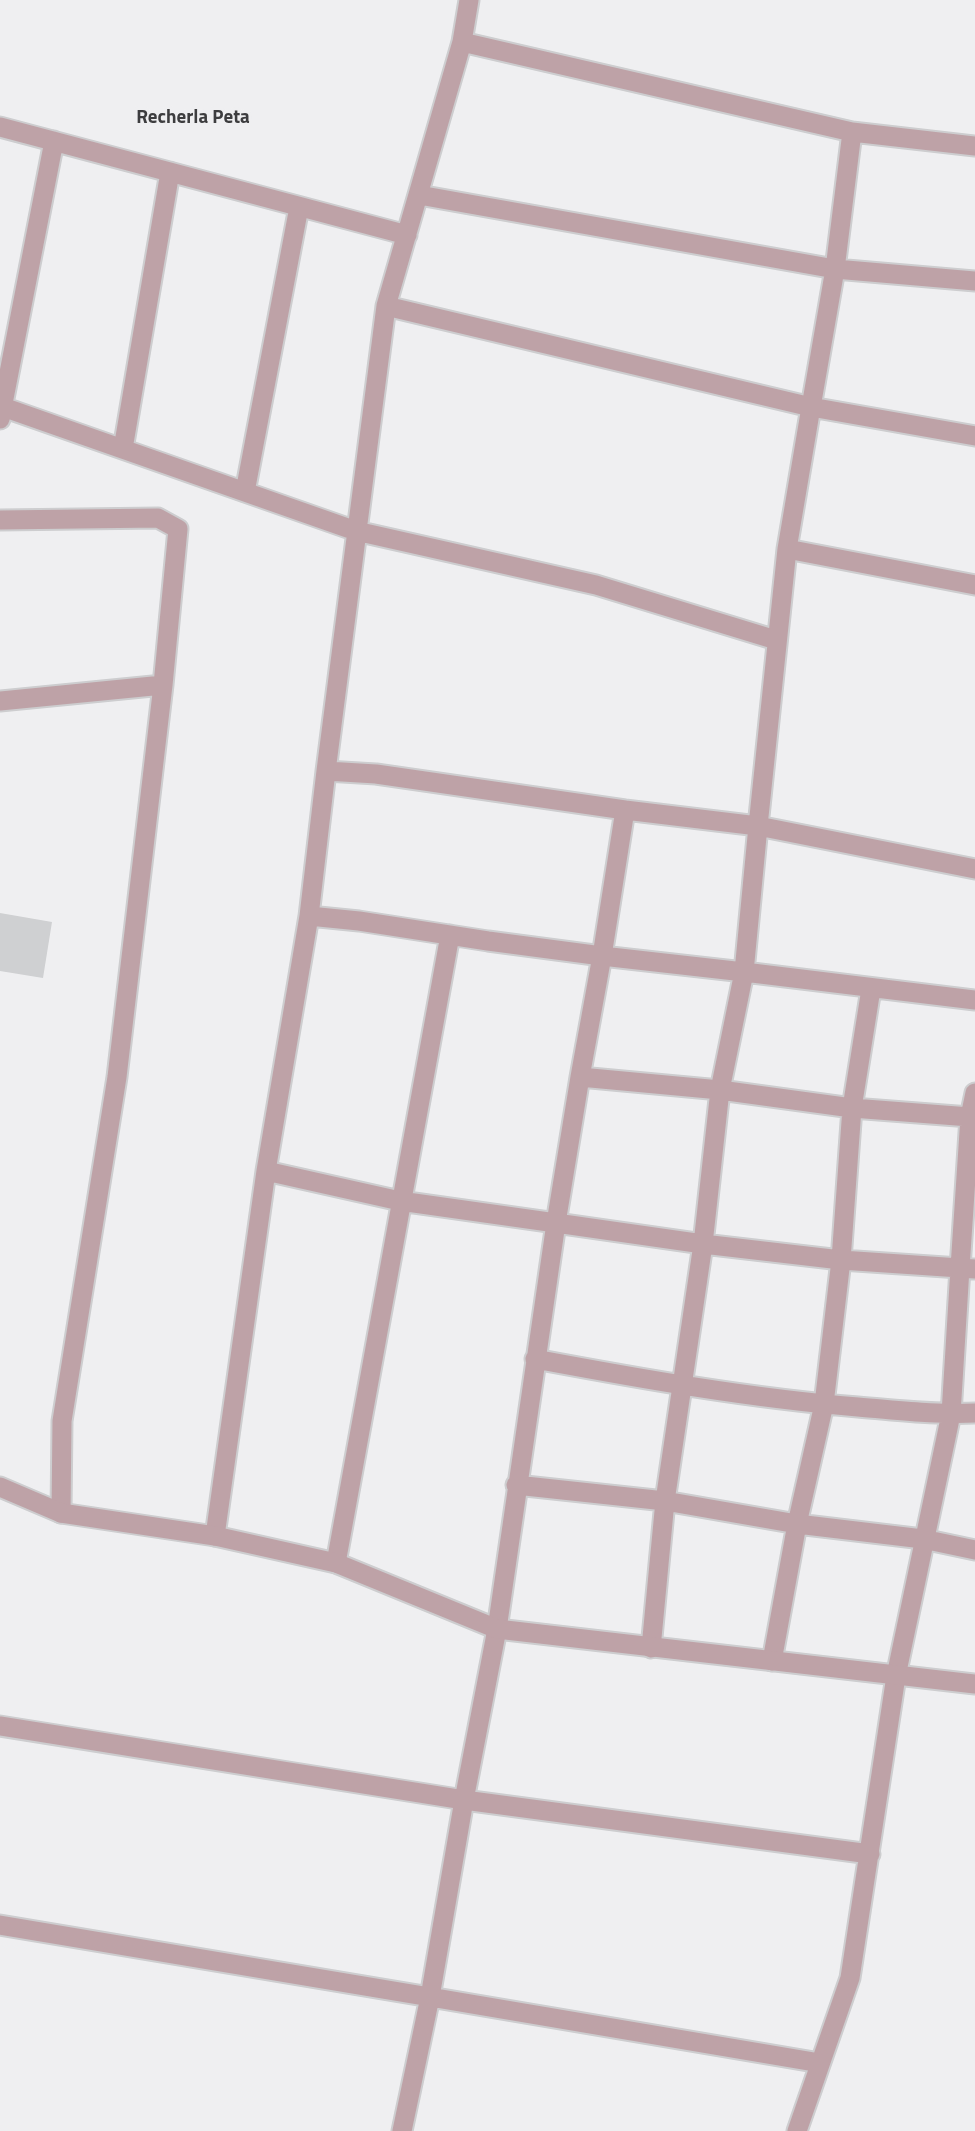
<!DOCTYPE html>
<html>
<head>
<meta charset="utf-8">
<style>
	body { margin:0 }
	canvas { display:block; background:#efeff1 }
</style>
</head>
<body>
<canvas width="975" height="2131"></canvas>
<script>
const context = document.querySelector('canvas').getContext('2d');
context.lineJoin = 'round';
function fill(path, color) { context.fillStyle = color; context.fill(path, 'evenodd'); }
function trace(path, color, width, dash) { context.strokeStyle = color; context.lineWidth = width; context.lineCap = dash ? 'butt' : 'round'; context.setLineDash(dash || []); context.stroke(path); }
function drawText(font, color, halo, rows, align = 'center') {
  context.font = font + ' "Titillium Web",sans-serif'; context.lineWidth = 7; context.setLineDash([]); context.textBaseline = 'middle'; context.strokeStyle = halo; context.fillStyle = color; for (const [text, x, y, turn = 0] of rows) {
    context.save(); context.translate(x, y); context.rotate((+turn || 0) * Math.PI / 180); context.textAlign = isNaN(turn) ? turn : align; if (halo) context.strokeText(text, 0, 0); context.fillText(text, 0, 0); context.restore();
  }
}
const building = new Path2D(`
	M0 913 52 922 43 978 0 971Z`);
const minor = new Path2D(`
	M469 0 462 42 386 306 326 771 376 774 625 810 758 826 787 549 811 407 975 436
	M462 42 852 132
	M0 127 407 235
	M419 195 835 269 975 281
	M386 306 811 407 835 269 852 132 975 146
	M0 406 356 531 596 585 776 640
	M0 419 54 141
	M123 449 170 172
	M245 492 299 207
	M0 520 158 518 178 529 163 685 0 701
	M787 549 975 585
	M326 771 309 916 359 921 488 941 602 956 625 810
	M871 989 852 1108 720 1090 744 972 975 1000
	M580 1077 556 1223 703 1244 841 1260 852 1108 970 1117 975 1093
	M266 1171 400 1201 556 1223 497 1629 464 1800 870 1854
	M535 1359C642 1379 749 1398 858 1407 897 1410 936 1415 975 1413
	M516 1485 665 1501 797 1524 824 1404 841 1260 960 1268 970 1117 975 1118
	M61 1513 62 1421 117 1077 163 685
	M215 1536 266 1171 309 916
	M336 1563 450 935
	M651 1648 665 1501 703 1244 720 1090 580 1077 602 956 744 972 758 826 975 869
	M772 1661 797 1524 923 1539 975 1550
	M0 1726 464 1800 430 1997 820 2063
	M0 1925 430 1997 402 2131
	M797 2131 850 1978 896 1676 951 1414 960 1268 975 1269`);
const tertiary = new Path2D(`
	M0 1487 61 1513 215 1536 336 1563 497 1629 975 1684`);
const neighbourhoodNames = [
	["Recherla Peta",193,118]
];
fill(building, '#cfd0d2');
trace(minor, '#cdcdcf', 23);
trace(tertiary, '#cdcdcf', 23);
trace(minor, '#bea2a7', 19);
trace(tertiary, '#bea2a7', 19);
drawText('bold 19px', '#3d3d3f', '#efeff1', neighbourhoodNames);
</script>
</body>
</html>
